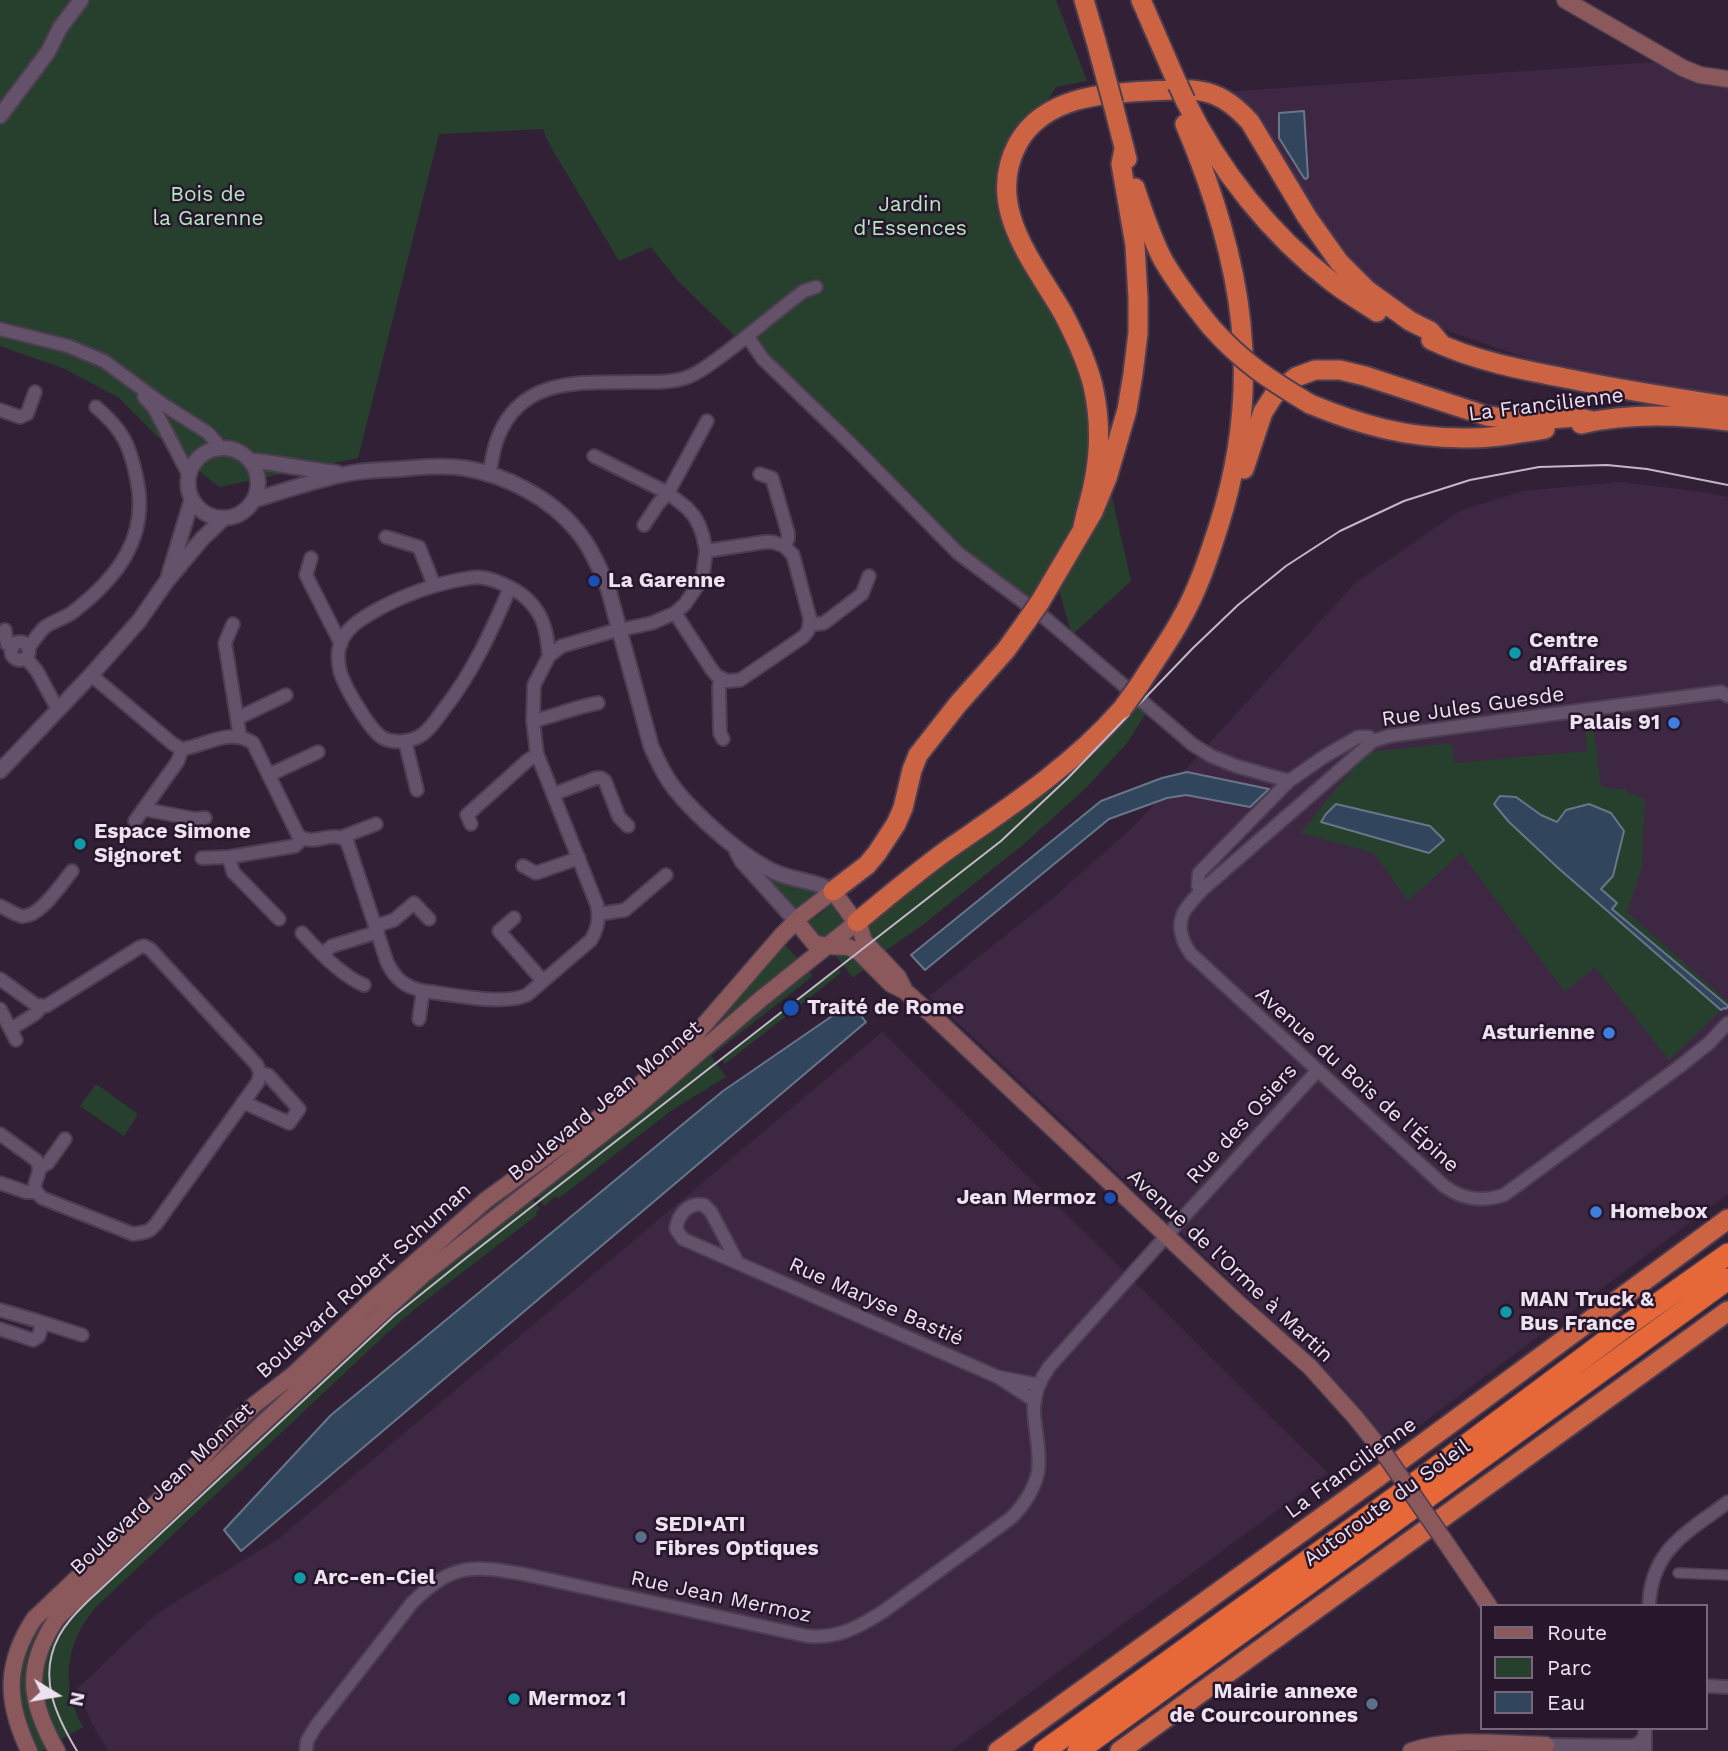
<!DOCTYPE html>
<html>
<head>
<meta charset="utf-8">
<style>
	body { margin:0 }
	#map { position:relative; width:1728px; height:1751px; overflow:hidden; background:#312036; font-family:"Work Sans",sans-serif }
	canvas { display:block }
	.legend { position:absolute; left:1480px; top:1604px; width:228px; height:126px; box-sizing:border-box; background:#27162c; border:2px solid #76687a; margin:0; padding:9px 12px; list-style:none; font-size:21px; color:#ede2f0 }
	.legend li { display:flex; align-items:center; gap:14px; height:35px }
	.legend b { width:35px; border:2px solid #76687a }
	.north { position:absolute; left:21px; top:1660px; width:70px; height:70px; -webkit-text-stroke:5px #27162c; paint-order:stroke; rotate:101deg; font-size:19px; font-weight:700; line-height:28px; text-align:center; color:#ede2f0 }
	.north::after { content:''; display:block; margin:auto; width:24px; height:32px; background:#ede2f0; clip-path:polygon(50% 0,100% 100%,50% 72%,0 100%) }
</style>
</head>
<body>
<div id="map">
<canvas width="1728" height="1751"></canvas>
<ul class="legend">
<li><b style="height:9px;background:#8b585b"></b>Route</li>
<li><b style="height:19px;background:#27402d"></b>Parc</li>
<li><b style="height:19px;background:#31465d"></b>Eau</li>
</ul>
<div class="north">N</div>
</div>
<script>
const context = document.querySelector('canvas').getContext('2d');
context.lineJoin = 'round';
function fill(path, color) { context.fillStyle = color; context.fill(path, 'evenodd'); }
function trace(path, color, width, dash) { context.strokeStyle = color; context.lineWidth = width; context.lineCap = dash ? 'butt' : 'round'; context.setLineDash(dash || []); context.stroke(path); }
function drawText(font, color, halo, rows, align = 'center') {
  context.font = font + ' "Work Sans",sans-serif'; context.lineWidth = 5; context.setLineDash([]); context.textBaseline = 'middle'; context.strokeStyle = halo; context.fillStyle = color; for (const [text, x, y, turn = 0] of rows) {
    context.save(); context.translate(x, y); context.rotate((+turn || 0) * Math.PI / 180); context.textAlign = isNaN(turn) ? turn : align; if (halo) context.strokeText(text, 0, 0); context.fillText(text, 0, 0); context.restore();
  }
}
const built = new Path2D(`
	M1654 62 1685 77 1716 86H1728V398L1645 384 1552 365 1517 355 1440 328 1416 315 1355 270 1223 92Z
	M1620 482 1705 492 1728 497V1194L1391 1447 1334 1381 1175 1227 929 996 1053 898 1134 826 1356 582 1460 511 1522 491Z
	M882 1032 1328 1473 951 1751H108L92 1724 77 1689 156 1614 278 1539Z`);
const green = new Path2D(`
	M0 0H1056L1087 81 1056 87 1048 100 1024 121 1002 165 1092 389 1093 413 1131 581 1072 635 1052 567 1027 605 958 553 678 281 651 247 619 261 548 142 543 129 439 134 358 458 219 487 158 437 119 398 65 369 0 346Z
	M1133 703 1146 713 1127 743 1087 787 1024 844 920 927 882 953 867 936 866 927Z
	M1585 724H1593L1601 787 1622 789 1645 800 1642 868 1627 912 1728 1002V1004L1669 1060 1595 967 1565 992 1461 853 1408 901 1374 853 1301 833 1334 791 1368 752 1451 743 1455 763 1587 751Z
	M763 877 820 889 794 911Z
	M832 903 836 905 845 920C840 927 828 939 819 938L808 924 809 920 813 916 815 918 826 909 824 907Z
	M782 942 798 959 523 1190 517 1183 592 1129Z
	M832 951 848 952 867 967 853 978Z
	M837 967 841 973 725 1064 721 1058Z
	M808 970 813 976 711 1056 726 1077 672 1110 558 1199 556 1196 544 1206 537 1196 565 1174 563 1170Z
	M96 1084 138 1114 124 1136 80 1106Z
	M501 1198 504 1201 256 1421 251 1418 418 1265Z
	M533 1200 540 1209 536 1212 537 1215 416 1308 386 1334 95 1608C65 1645 60 1685 83 1727L57 1742 46 1722 40 1673 56 1627 394 1307 524 1201 527 1204Z
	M244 1425 247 1428 43 1627 33 1648 28 1666 49 1747 41 1751H35L30 1742 17 1691 21 1656 37 1624Z`);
const water = new Path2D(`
	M1304 111 1308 177 1306 179 1304 178 1279 138V113Z
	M1187 772 1269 789 1250 807 1186 795 1167 798 1109 819 925 970 911 955 1101 801 1162 778Z
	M1500 796 1516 797 1541 815 1557 822 1566 810 1589 804 1611 813 1624 831 1613 876 1601 889 1617 903 1612 909 1728 1006 1726 1009 1724 1008 1721 1010 1557 867 1509 822 1494 804Z
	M1336 804 1430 826 1444 840 1429 853 1321 822 1326 814Z
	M851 1003 866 1022 241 1551 224 1530 331 1415 723 1091Z`);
const pedestrian = new Path2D(`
	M1678 1573 1728 1575`);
const minor = new Path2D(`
	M0 329 68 346 104 361 161 403 208 433 221 448
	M747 336 763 359 849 442 958 553 1045 618 1192 744 1211 756 1236 766 1289 781
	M144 397 154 408 189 475
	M0 410 20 417 27 414 35 392
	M489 474C492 462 493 449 498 437 522 376 582 383 636 382 653 382 672 383 688 377 701 372 713 362 724 354 751 334 777 311 804 291L816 287
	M760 474 772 478 788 533V539L784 546
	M644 525 658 504 668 493 707 421
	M386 537 419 547 434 585
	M311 558 306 575 341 644
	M510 588C492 630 473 672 444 709 438 717 432 727 423 734 412 742 395 744 383 738 370 731 344 686 340 671 338 662 337 649 342 640 348 627 361 619 373 612 401 596 431 585 463 579 470 578 477 576 484 578 492 579 501 583 509 587 524 594 535 605 542 620 547 632 548 644 549 656
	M675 613 712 670 717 676 727 681 740 680 803 637 808 631 810 619 793 555 784 546 772 542H765L706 551
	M233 624 225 643 240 737
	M810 625 824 623 862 594 869 576
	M5 630 7 644 13 647
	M11 651a9 9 0 1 1 18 0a9 9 0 1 1-18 0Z
	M28 648C34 641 39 632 45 627 51 622 65 618 73 612 117 578 149 538 137 480 130 445 123 430 96 407
	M26 658 37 671 58 710
	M91 675 173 744 182 749C205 746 230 727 253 743L298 835C313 848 331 829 347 841L387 962C395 979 405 987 423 991 451 994 501 1006 527 995L591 940C598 928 600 918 597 905L537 754 533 721 534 685 549 656 562 646 610 632 652 623 675 613 685 604 698 585 703 574 706 551 703 536 699 525 694 516 687 508 668 493 594 456
	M721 679 719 687 720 733 723 739
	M1728 696 1721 692 1485 723 1389 736 1373 741 1202 890C1196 897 1186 906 1183 914 1177 928 1183 943 1191 954L1444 1186C1463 1200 1482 1202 1504 1195L1679 1067 1709 1043 1728 1023
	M238 718 286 695
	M533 721C555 716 575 707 598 703
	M405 741 417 790
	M269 775 318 752
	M554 794 596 778H601L605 781 619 817 628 826
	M143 809 195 819 205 818
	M135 821 178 761 182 749
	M471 824 467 815 527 761 537 754
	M342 837 376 824
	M229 857 233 872 279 919
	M202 858 229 857 295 846 302 839
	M523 866 536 873 579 858
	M1202 890 1198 886 1199 873 1289 781 1325 756 1358 737H1369L1373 741
	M0 906C7 909 14 914 21 916 39 919 62 883 72 871
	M599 914 625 910 666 875
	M514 918 499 931 543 981
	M376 926 394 920 414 903 429 919
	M302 933C318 951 342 976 364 985
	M323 953 332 946 378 932
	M0 979 36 1005 46 1006 140 947 144 946 150 949 257 1065 260 1073 258 1082 156 1224 150 1230 145 1232 133 1234 42 1198C24 1182 47 1177 36 1160L0 1134
	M0 1009 16 1040
	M419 1019 423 991
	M11 1029 35 1014 41 1007
	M243 1102 289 1123 299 1109 268 1075 260 1073
	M40 1168 48 1163 65 1139
	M0 1183 26 1192H36
	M738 1263 711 1212 704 1205C689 1202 678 1214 676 1229L683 1239 998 1377
	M0 1310 38 1321 41 1327 39 1336 33 1340 0 1329
	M38 1321 82 1335
	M1035 1401 998 1377 1039 1385
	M1649 1606C1651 1549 1688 1532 1728 1502
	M1705 1686 1728 1687
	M1546 1745 1632 1746 1638 1744 1645 1737
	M306 1751 307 1741 316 1726 412 1603C453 1562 474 1565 528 1575L807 1636C838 1639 859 1627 884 1611L1011 1518C1024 1505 1034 1490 1038 1472 1041 1452 1035 1432 1034 1412 1033 1395 1040 1380 1049 1367L1167 1235 1318 1070
	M1645 1751V1728`);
const tertiary = new Path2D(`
	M0 116 48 52 60 28 81 0
	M188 483a35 35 0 1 1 70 0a35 35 0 1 1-70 0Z
	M252 463 256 461C283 464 310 470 337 473
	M254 500C284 491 315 480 346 474 364 470 382 470 400 469 421 467 443 465 464 468 506 475 551 498 578 532 591 548 600 569 608 588L651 746C657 760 664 775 674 788 696 816 744 859 777 873 795 881 815 880 833 891
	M169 575 192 499
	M0 771 91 675 139 621 166 582 202 539 224 518
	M737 852 742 861 796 921`);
const secondary = new Path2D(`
	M1565 0 1683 68 1700 75 1728 79
	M796 921 814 943 826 946 848 947 859 952 891 984 905 991 932 1015 1238 1303 1310 1367 1355 1417 1384 1453
	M1444 1540 1489 1606
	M29 1751C6 1702 4 1665 34 1619L197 1464 225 1433 254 1405 294 1374 370 1302 486 1200 588 1126 642 1083 685 1047 782 935 802 915 833 891 860 928 864 941 898 977 905 991
	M57 1751C29 1702 24 1667 57 1618L248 1437 424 1274 634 1109 761 999 857 922
	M1411 1751C1454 1737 1501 1744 1546 1745`);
const trunk = new Path2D(`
	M1084 0 1096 41
	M1141 0 1178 85
	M1185 100C1219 170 1270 234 1332 282 1346 293 1362 302 1377 312
	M1113 104 1127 159
	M1135 188C1143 212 1151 237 1163 260 1177 284 1194 306 1211 327
	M1431 340C1474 361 1523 370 1570 379 1622 390 1675 398 1728 406
	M1310 404C1361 425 1407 438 1463 438 1491 439 1518 433 1545 429
	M1581 424C1628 413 1681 415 1728 421
	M1244 469 1263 412 1274 395 1296 377 1315 370H1340L1365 376 1487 416 1513 419 1536 420 1576 417 1592 421
	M1083 527C1086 512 1091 497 1094 481 1100 451 1100 417 1093 386 1087 361 1075 336 1063 313 1033 261 984 206 1018 143 1044 97 1102 93 1150 91 1195 89 1217 85 1250 122L1307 217 1339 262 1367 290 1410 321 1430 331 1442 345
	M1040 602 1093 512 1107 478 1127 410 1133 374 1138 333V298L1135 245 1121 164 1124 149
	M1140 684C1153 663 1168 643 1180 621 1197 592 1208 559 1218 528 1265 383 1243 261 1185 124
	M833 891 867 865 877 853 896 824 903 808 912 770 918 755 958 704 1006 650 1026 622
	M857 922C887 897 918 871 950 848 1011 806 1073 765 1122 709
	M998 1751 1375 1479 1728 1219
	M1120 1751 1728 1311`);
const motorway = new Path2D(`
	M1044 1751 1422 1478 1622 1329 1728 1254
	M1078 1751 1728 1279`);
const tram = new Path2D(`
	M77 1751C56 1716 37 1677 59 1636 66 1623 76 1613 87 1602L394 1316 466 1258 1001 841 1068 778 1193 648 1238 605 1286 566 1340 531 1404 501 1470 480 1539 467 1607 465 1647 469 1728 485`);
const secondaryBridge = new Path2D(`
	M1384 1453 1444 1540`);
const trunkBridge = new Path2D(`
	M1096 41 1113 104
	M1178 85 1185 100
	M1211 327C1242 362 1270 380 1310 404
	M1026 622 1040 602
	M1122 709 1140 684`);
const markers = [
	[594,581,7,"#1a4fb4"],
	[1515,653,7,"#0f9aa8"],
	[1674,723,7,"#3f7fe0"],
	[80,844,7,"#0f9aa8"],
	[791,1008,9,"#1a4fb4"],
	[1609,1033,7,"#3f7fe0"],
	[1110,1198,7,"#1a4fb4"],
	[1596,1212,7,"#3f7fe0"],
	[1506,1312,7,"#0f9aa8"],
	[641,1537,7,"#5c6f8a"],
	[300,1578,7,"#0f9aa8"],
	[514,1699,7,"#0f9aa8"],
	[1372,1704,7,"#5c6f8a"]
];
const parkNames = [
	["Bois de",208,195],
	["la Garenne",208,219],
	["Jardin",910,205],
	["d'Essences",910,229]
];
const streetNames = [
	["La Francilienne",1546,405,-7],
	["Rue Jules Guesde",1473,707,-8],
	["Avenue du Bois de l'Épine",1357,1080,42],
	["Boulevard Jean Monnet",605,1101,-39],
	["Rue des Osiers",1242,1124,-48],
	["Avenue de l'Orme à Martin",1230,1266,43],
	["Boulevard Robert Schuman",364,1281,-42],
	["Rue Maryse Bastié",876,1302,24],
	["La Francilienne",1351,1468,-36],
	["Boulevard Jean Monnet",162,1489,-43],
	["Autoroute du Soleil",1387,1503,-36],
	["Rue Jean Mermoz",721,1597,12]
];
const poiNames = [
	["La Garenne",608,581],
	["Centre",1529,641],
	["d'Affaires",1529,665],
	["Palais 91",1660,723,"right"],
	["Espace Simone",94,832],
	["Signoret",94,856],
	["Traité de Rome",807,1008],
	["Asturienne",1595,1033,"right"],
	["Jean Mermoz",1096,1198,"right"],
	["Homebox",1610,1212],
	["MAN Truck &",1520,1300],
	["Bus France",1520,1324],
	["SEDI•ATI",655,1525],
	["Fibres Optiques",655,1549],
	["Arc-en-Ciel",314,1578],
	["Mairie annexe",1358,1692,"right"],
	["de Courcouronnes",1358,1716,"right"],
	["Mermoz 1",528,1699]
];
fill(built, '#3d2743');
fill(green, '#27402d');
fill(water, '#31465d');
trace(water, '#697589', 2);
trace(pedestrian, '#4c3d50', 12);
trace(minor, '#4c3d50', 16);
trace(tertiary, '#4c3d50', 18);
trace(secondary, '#4c3d50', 19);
trace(trunk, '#4c3d50', 23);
trace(motorway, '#4c3d50', 24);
trace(pedestrian, '#64516a', 9);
trace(minor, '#64516a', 12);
trace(tertiary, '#64516a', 14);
trace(secondary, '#8b585b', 16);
trace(trunk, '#cc6443', 19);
trace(motorway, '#e66839', 21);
trace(tram, '#c4b8c8', 2);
trace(secondaryBridge, '#4c3d50', 19, []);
trace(trunkBridge, '#4c3d50', 23, []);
trace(secondaryBridge, '#8b585b', 16);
trace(trunkBridge, '#cc6443', 19);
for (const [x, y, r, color] of markers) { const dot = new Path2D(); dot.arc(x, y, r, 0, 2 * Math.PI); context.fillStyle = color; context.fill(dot); trace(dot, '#27162c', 2.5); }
drawText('21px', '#b3e8c0', '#27162c', parkNames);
drawText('21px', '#ede2f0', '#27162c', streetNames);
drawText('bold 21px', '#ede2f0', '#27162c', poiNames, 'left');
</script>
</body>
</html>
